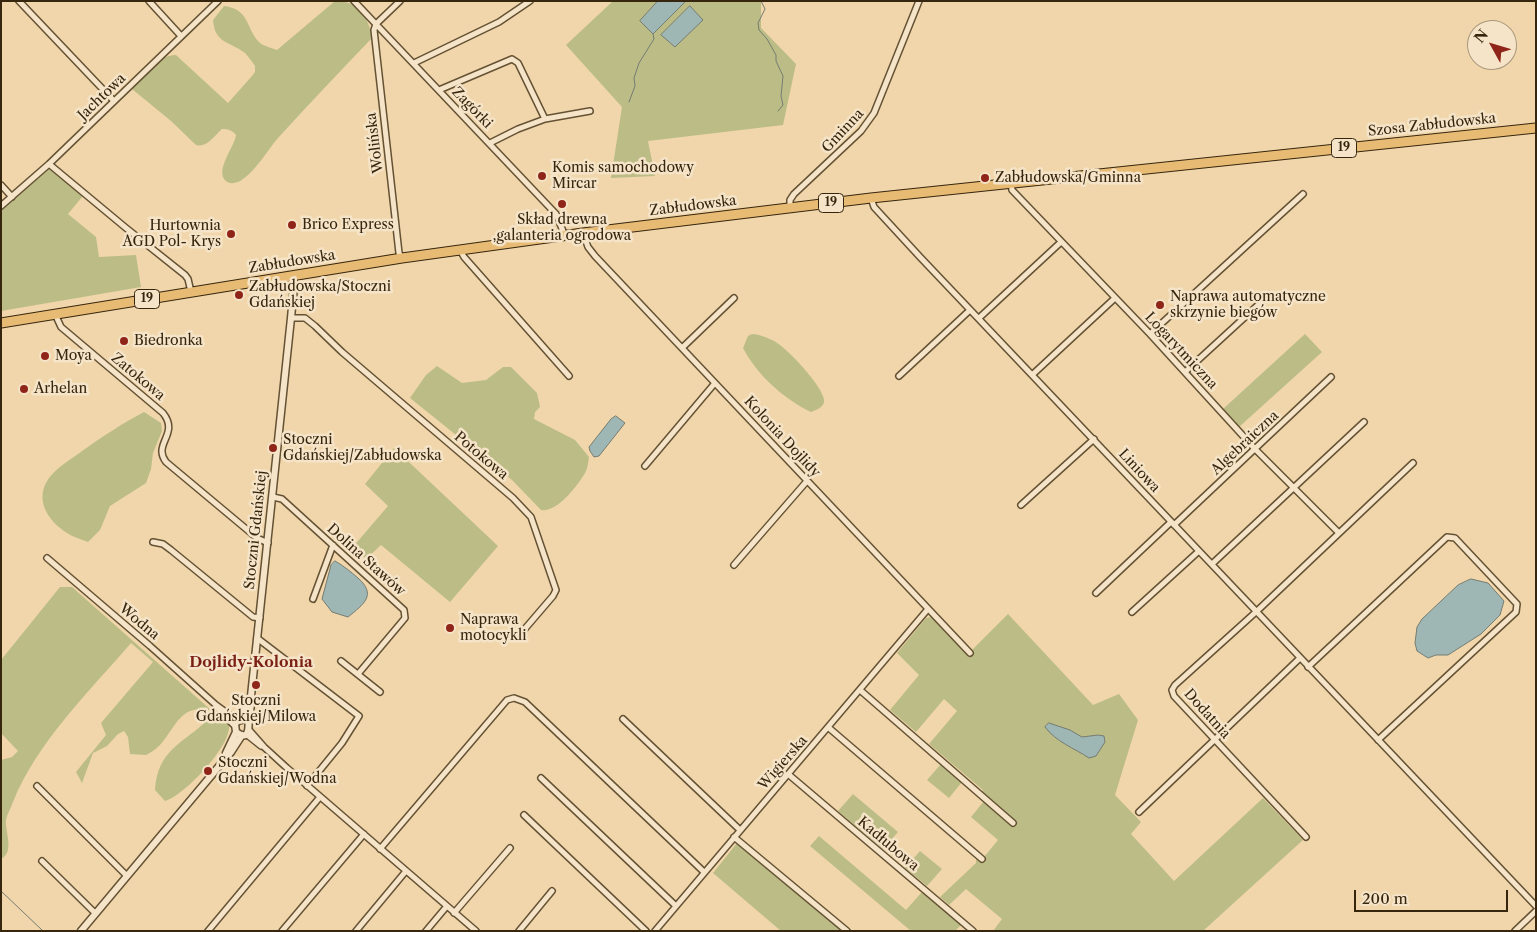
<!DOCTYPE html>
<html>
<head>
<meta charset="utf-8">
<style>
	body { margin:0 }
	#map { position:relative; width:1537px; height:932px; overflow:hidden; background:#f0d6aa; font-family:"Libre Caslon Text",serif }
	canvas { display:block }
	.frame { position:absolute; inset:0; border:2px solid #37260e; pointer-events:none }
	.north { position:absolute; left:1467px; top:20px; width:50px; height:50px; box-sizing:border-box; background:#f5e4c8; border:1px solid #a9987e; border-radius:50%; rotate:309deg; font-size:14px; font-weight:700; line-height:20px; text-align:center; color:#37260e }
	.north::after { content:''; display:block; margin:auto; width:18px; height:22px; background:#8f2418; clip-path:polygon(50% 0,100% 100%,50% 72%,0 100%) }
	.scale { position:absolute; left:1354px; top:890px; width:154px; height:22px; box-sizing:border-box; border:2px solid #37260e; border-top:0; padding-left:6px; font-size:15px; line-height:18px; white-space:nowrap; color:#37260e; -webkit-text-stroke:4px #f5e4c8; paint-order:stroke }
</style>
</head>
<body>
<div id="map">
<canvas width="1537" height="932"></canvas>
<div class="frame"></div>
<div class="north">N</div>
<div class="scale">200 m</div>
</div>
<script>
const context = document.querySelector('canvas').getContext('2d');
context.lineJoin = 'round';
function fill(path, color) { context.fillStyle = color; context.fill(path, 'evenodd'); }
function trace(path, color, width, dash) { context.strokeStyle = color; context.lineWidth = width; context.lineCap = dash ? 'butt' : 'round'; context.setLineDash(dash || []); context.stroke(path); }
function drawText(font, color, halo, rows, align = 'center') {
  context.font = font + ' "Libre Caslon Text",serif'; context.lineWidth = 5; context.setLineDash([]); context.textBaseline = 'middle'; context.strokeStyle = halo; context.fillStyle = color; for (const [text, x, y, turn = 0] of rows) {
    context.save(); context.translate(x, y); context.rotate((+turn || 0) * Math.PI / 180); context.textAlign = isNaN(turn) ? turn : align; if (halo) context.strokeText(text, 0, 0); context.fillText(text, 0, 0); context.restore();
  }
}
const green = new Path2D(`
	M335 1C359 1 366 15 373 37 341 70 309 104 278 138 267 151 257 169 243 179 238 183 231 185 226 181 214 171 235 146 236 135 232 130 228 129 222 129 214 136 207 148 196 145L171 121 132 89C143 76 157 55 176 55L228 103 252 76 255 72V66C252 62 249 57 245 53 229 41 215 44 213 20L224 6C250 9 246 29 259 42 263 46 272 48 277 50Z
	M613 1H761V28L796 64 783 125 648 141 655 176 611 178 622 107 566 45Z
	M55 164 87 191 68 214 96 237 99 257 136 255 141 287 1 311V210Z
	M752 334C759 334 768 338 774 341 786 347 823 386 824 400 825 407 816 410 811 412 784 399 757 375 743 348L748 336Z
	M1305 334 1322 352 1239 427 1223 409Z
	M437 366 462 383 486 380 503 367H511L537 393 540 407 535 412 534 419 575 440 589 457C588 462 588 468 585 473 578 485 557 513 541 510L512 480 410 398 426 375Z
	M144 412 161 423 162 431 153 453 151 469 146 483 110 506 100 530 88 542C81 539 73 537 67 533 47 520 34 499 49 478 58 466 73 458 85 449 105 435 123 423 144 412Z
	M394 448 498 546 450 602 381 545 366 559 352 548 388 506 365 484Z
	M60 587H72L229 726C231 746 184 796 165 801L155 790C157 759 172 748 195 731 202 725 209 720 212 711 180 702 176 728 159 746 155 750 150 753 146 755L130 754 128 737 124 731 118 734 107 746 93 753 82 783 76 772 106 735 101 723 153 662 131 643C89 692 37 742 13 802 11 808 7 814 6 820 5 832 15 852 1 859V760L12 757 18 751 1 733V660Z
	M1008 614 1093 705 1119 694 1138 720 1115 795 1141 822 1131 834 1174 881 1263 798 1303 840 1203 931H993L1002 919 966 889 949 905 940 897 976 863V859L980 862 998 840 971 817 984 801 981 793 983 790 929 744 957 711 944 699 916 732 890 710 919 675 897 653 926 618 931 617 967 655Z
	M941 764 962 782 949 798 927 780Z
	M853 794 898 832 883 849 838 811Z
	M819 836 906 910 922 892 961 925 955 931H911L810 846Z
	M737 843 842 931H781L713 873Z
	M920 851 942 869 927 886 905 868Z`);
const water = new Path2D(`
	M658 1H686L653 34 640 21Z
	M690 6 703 20 675 47 661 35Z
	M616 416 625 423 599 456 594 457 590 451 589 447 611 419Z
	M335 561C344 566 351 572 358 578 377 595 364 604 348 617L332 612 322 599 331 565Z
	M1471 579 1488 583 1504 601 1500 615 1481 634 1448 655H1436L1428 658 1417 651 1415 643 1417 627 1422 619 1458 585Z
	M1049 723 1070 730 1082 737 1098 735 1104 736 1105 742 1096 756 1089 758C1074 748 1056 742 1045 727Z`);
const stream = new Path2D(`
	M761 1 765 9 758 23 759 30 767 39 776 55V61L783 76 781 96 783 105 778 111
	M694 2 695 1
	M629 102 635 86 634 78 639 63 654 39 653 34
	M1 891 43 931`);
const minor = new Path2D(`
	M19 1 114 101
	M149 1 181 36
	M354 1 556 214 565 236
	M400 1 376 24 374 30 399 253 402 258
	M414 63 499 22 530 1
	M439 90 512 59 518 63 545 119
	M490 143 518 129 545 119 590 111
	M49 164 126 228 185 275 188 279 191 292
	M1011 183 1012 190 1150 334 1255 449 1339 533
	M1 185 12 197
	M871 198 874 207 920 257 1536 906
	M1 206 49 164 218 1
	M790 208V200L794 194 861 131 874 113 919 1
	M583 233 588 247 595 256 970 653
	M460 250 464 257 569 376
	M55 314 61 327 163 413C180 434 152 444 166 462L257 538 268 543
	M291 318H305L315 326 342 352 513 498 531 517 556 590 553 596 523 631
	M979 318 1061 242
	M1150 334 1303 194
	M682 348 734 298
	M1185 372 1269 295
	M1032 375 1115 298
	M899 376 970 310
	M645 466 715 383
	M273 497 282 499 404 610 405 618 358 674
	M1021 505 1094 439
	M1174 525 1331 377
	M153 542 163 544 171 550 253 617 260 618
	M47 558 150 646 216 705 238 721
	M1212 564 1364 422
	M734 565 807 481
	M1096 593 1171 522
	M313 599 333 545
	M1132 612 1199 551
	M257 638 359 716 342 743 307 786
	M341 661 380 692
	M1308 667 1447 537 1455 538 1517 604 1516 612 1378 740
	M860 690 1013 823
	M216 705 221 713 235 726
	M623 719 740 830
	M829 728 982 859
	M249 730 264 747 287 768 476 931
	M246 734 261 746
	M788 774 973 931
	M541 778 676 906
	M37 786 127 876
	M1139 812 1300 658
	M524 815 646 931
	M734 837 847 931
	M1306 837 1174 696 1172 690 1175 685 1257 611 1413 463
	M380 849 507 700 514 698 525 702 704 872
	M42 861 95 913
	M454 913 510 848
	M208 931 320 797
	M282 931 364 834
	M356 931 406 871
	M426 931 447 906
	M519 931 552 891
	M655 931 928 609
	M1515 931 1536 911`);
const tertiary = new Path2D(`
	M242 720 248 702
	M236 732C251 743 248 725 249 717 250 710 252 704 251 696L291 318 294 286 292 276
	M236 732 235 724 238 721 242 720
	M226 753 236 732
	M81 931 231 752 242 735`);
const trunk = new Path2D(`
	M1 323 402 258 583 233 871 198 1536 128`);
const markers = [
	[542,176,5,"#8f2418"],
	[985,178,5,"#8f2418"],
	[562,204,5,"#8f2418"],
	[292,225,5,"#8f2418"],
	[231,234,5,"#8f2418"],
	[239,295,5,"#8f2418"],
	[1160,305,5,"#8f2418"],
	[124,341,5,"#8f2418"],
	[45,356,5,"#8f2418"],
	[24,389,5,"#8f2418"],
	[273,448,5,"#8f2418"],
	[450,628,5,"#8f2418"],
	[256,685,5,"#8f2418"],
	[208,771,5,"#8f2418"]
];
const shields = [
	[1344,148,25],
	[831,203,25],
	[147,299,25]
];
const shieldNames = [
	["19",1344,148],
	["19",831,203],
	["19",147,299]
];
const streetNames = [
	["Jachtowa",102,97,-44],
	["Zagórki",472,108,46],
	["Szosa Zabłudowska",1432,125,-6],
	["Gminna",843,131,-47],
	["Wolińska",375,143,-97],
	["Zabłudowska",693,206,-7],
	["Zabłudowska",292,262,-9],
	["Logarytmiczna",1181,351,47],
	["Zatokowa",138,377,40],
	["Kolonia Dojlidy",782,437,47],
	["Algebraiczna",1245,443,-43],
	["Potokowa",481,456,40],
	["Liniowa",1139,471,47],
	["Stoczni Gdańskiej",256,530,-84],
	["Dolina Stawów",366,560,42],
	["Wodna",139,622,40],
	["Dodatnia",1207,714,48],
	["Wigierska",783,763,-49],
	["Kadłubowa",888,844,40]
];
const poiNames = [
	["Komis samochodowy",552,168],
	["Mircar",552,184],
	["Zabłudowska/Gminna",995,178],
	["Skład drewna",562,220,"center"],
	[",galanteria ogrodowa",562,236,"center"],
	["Brico Express",302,225],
	["Hurtownia",221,226,"right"],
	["AGD Pol- Krys",221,242,"right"],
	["Zabłudowska/Stoczni",249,287],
	["Gdańskiej",249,303],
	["Naprawa automatyczne",1170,297],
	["skrzynie biegów",1170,313],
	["Biedronka",134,341],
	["Moya",55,356],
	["Arhelan",34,389],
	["Stoczni",283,440],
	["Gdańskiej/Zabłudowska",283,456],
	["Naprawa",460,620],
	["motocykli",460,636],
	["Stoczni",256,701,"center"],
	["Gdańskiej/Milowa",256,717,"center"],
	["Stoczni",218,763],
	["Gdańskiej/Wodna",218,779]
];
const neighbourhoodNames = [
	["Dojlidy-Kolonia",251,663]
];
fill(green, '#bcbd86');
fill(water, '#9eb6b4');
trace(water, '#757c72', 1);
trace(stream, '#757c72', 1);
trace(minor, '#655235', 8);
trace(tertiary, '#655235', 9);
trace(trunk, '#37260e', 11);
trace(minor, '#f5e4c8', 5);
trace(tertiary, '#f5e4c8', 6);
trace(trunk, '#e8bb75', 9);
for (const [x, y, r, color] of markers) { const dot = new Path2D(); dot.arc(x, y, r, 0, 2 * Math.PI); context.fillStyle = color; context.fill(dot); trace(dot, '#f5e4c8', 2); }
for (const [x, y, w] of shields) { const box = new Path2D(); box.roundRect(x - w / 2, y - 9.5, w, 19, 4); context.fillStyle = '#f5e4c8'; context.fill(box); trace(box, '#37260e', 1); }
drawText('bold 12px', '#37260e', null, shieldNames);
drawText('14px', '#37260e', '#f5e4c8', streetNames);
drawText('14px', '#37260e', '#f5e4c8', poiNames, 'left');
drawText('bold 15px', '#7a1f14', '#f5e4c8', neighbourhoodNames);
</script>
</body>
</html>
